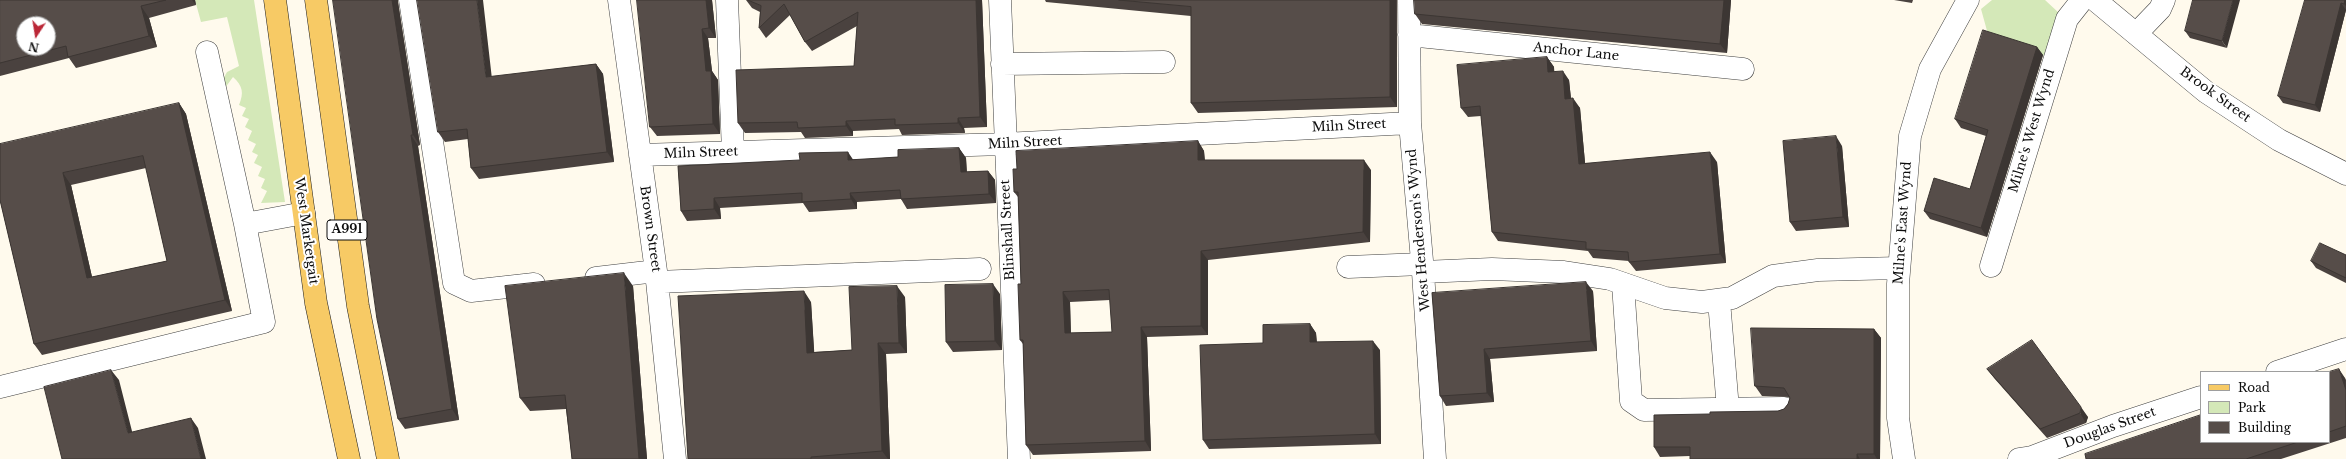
<!DOCTYPE html>
<html>
<head>
<meta charset="utf-8">
<style>
	body { margin:0 }
	#map { position:relative; width:2346px; height:459px; overflow:hidden; background:#fffaed; font-family:"Libre Baskerville",serif }
	canvas { display:block }
	.legend { position:absolute; left:2200px; top:371px; width:130px; height:72px; box-sizing:border-box; background:#fff; border:1px solid #9e9e9e; margin:0; padding:5px 7px; list-style:none; font-size:12px; color:#0d0d0d }
	.legend li { display:flex; align-items:center; gap:8px; height:20px }
	.legend b { width:20px; border:1px solid #9e9e9e }
	.north { position:absolute; left:16px; top:16px; width:40px; height:40px; box-sizing:border-box; background:#fff; border:1px solid #9e9e9e; border-radius:50%; rotate:192deg; font-size:11px; font-weight:700; line-height:16px; text-align:center; color:#0d0d0d }
	.north::after { content:''; display:block; margin:auto; width:14px; height:18px; background:#bb2737; clip-path:polygon(50% 0,100% 100%,50% 72%,0 100%) }
</style>
</head>
<body>
<div id="map">
<canvas width="2346" height="459"></canvas>
<ul class="legend">
<li><b style="height:5px;background:#f7ca65"></b>Road</li>
<li><b style="height:11px;background:#d4e8b8"></b>Park</li>
<li><b style="height:11px;background:#564d49"></b>Building</li>
</ul>
<div class="north">N</div>
</div>
<script>
const context = document.querySelector('canvas').getContext('2d');
context.lineJoin = 'round';
function fill(path, color) { context.fillStyle = color; context.fill(path, 'evenodd'); }
function trace(path, color, width, dash) { context.strokeStyle = color; context.lineWidth = width; context.lineCap = dash ? 'butt' : 'round'; context.setLineDash(dash || []); context.stroke(path); }
function drawText(font, color, halo, rows, align = 'center') {
  context.font = font + ' "Libre Baskerville",serif'; context.lineWidth = 4; context.setLineDash([]); context.textBaseline = 'middle'; context.strokeStyle = halo; context.fillStyle = color; for (const [text, x, y, turn = 0] of rows) {
    context.save(); context.translate(x, y); context.rotate((+turn || 0) * Math.PI / 180); context.textAlign = isNaN(turn) ? turn : align; if (halo) context.strokeText(text, 0, 0); context.fillText(text, 0, 0); context.restore();
  }
}
const green = new Path2D(`
	M195 0H254L285 202 261 203 267 191 261 188 265 179 258 176 262 167 254 163 258 155 252 152 256 144 248 140 252 131 245 127 249 119 242 116 246 108 239 105C244 93 243 86 233 77L225 88 222 81 227 72 239 66 227 17 201 22Z
	M1992 0H2045L2059 13 2045 56 1989 38 1981 9Z`);
const minor = new Path2D(`
	M410 0 454 283 471 291 534 284
	M619 0 656 271 675 459
	M727 0 733 152
	M1000 0 1019 459
	M1409 0 1410 123 1423 272 1435 459
	M2095 0 2206 92 2279 140 2346 174
	M2136 34 2160 9 2164 0
	M1409 35 1743 69
	M207 52 245 224
	M1002 64 1164 62
	M640 155 1004 144 1410 123
	M1991 266 2067 19 2082 0
	M1348 267 1422 264
	M1423 272 1492 269 1564 272 1610 279 1665 298 1702 302 1732 298 1773 276 1818 270 1899 268
	M596 278 656 271
	M657 282 980 269
	M1623 284 1631 401 1644 410 1784 408
	M1719 301 1728 409
	M2277 372 2346 349
	M0 387 264 322 245 224 304 213
	M1904 459 1898 418V284L1910 136 1930 69 1968 0
	M2019 459 2032 457 2113 426 2201 397`);
const major = new Path2D(`
	M275 0 316 303 349 459
	M316 0 358 306 388 459`);
const wall = new Path2D(`
	M0 0H195L196 5 149 18 157 47 76 68 69 58 0 76Z
	M333 0H398V2L420 145 418 146 459 420 405 429 398 419Z
	M637 0H712L716 38H708L712 71 718 80 720 134 657 136 650 127Z
	M746 0H982L987 127 964 128 965 133 902 135 899 129 853 131V136L805 138 801 132 745 133 738 123 854 66 857 26 812 51 805 42 790 15 766 38 759 28 760 12 752 8Z
	M1042 0H1397V107L1198 113 1191 103V16L1046 2 1045 0Z
	M1731 0 1727 53 1422 24 1415 14Z
	M1894 0H1913L1912 3Z
	M2193 0 2227 48 2190 38 2185 31Z
	M2305 0H2346V10L2320 112 2283 103 2278 96Z
	M2037 47 2043 55 1987 237 1930 219 1924 211 1970 189 1986 136 1961 128 1955 119Z
	M1547 57 1554 67V72L1569 80 1571 99 1580 108 1585 163 1717 162 1726 263 1636 271 1629 262V261L1593 258 1588 251 1498 241 1492 232 1481 116 1468 117 1461 108Z
	M596 64 603 74 614 162 479 179 471 168 468 139 445 142 438 132 492 77Z
	M179 103 186 114 232 311 42 355 34 344 0 200ZM146 168 167 261 92 277 71 185Z
	M1198 141 1204 151 1205 160 1371 170 1370 242 1208 260V335L1147 337 1151 451 1033 455 1026 445 1023 344 1020 340 1021 284 1018 197 1014 192 1017 169ZM1110 300 1112 332 1071 333 1070 302Z
	M1842 146 1849 227 1796 231 1790 222Z
	M959 148 966 158 967 172 988 171 995 180 996 203 907 209 901 199 857 202V209L809 212 803 203 720 208 721 219 687 221 681 211 678 166 854 160 898 157Z
	M2346 255V283L2316 268 2311 261Z
	M633 286 647 459H572L566 409 530 411 520 398Z
	M1593 291 1597 351 1490 359 1494 402 1446 406 1440 396 1432 293Z
	M1000 294 1002 350 953 352 946 342Z
	M905 297 907 353 886 354 890 459H688L811 302 814 352 852 350Z
	M1310 324 1316 333 1317 342 1380 350 1381 444 1209 449 1203 440 1263 343Z
	M1874 329 1881 338 1880 459H1690V456L1660 457 1654 447 1710 414 1778 411 1784 409 1788 404 1790 398 1789 397 1762 396 1755 386Z
	M1987 369 2088 417 2086 423 2047 438 1994 378Z
	M2329 372 2345 378 2346 380V438L2281 459H2086L2201 442H2329Z`);
const shadedWall = new Path2D(`
	M192 0H195L196 5Z
	M392 0H398V2L420 145 413 135Z
	M477 0H483L493 88 486 77Z
	M706 0H712L716 38 709 28Z
	M976 0H982L987 127 980 117Z
	M1390 0H1396L1397 107 1390 97Z
	M1724 0H1731L1727 53 1720 44Z
	M2233 0H2240L2227 48 2222 41Z
	M2345 0H2346V6L2344 4Z
	M2341 3 2346 10 2320 112 2315 105Z
	M141 6 149 18 157 47 149 36Z
	M702 29 708 38 712 71 718 80 720 134 713 124 706 71Z
	M2037 47 2043 55 1987 237 1981 228Z
	M1547 57 1554 67 1555 81 1548 72Z
	M596 64 603 74 614 162 607 152Z
	M1563 71 1569 80 1572 108 1565 99Z
	M1573 98 1580 108 1586 173 1579 164Z
	M179 103 186 114 232 311 225 300Z
	M958 118 964 128 965 133 958 123Z
	M846 121 853 131V136L846 126Z
	M411 135 418 146 459 420 452 409Z
	M1836 136 1842 146 1849 227 1843 217Z
	M1198 141 1204 151 1205 170 1198 160Z
	M959 148 966 158 967 182 961 172Z
	M848 152 854 161 848 160Z
	M1710 152 1717 162 1726 263 1720 254Z
	M1364 160 1371 170 1370 242 1363 232Z
	M988 171 995 180 996 203 989 194Z
	M63 173 71 185 95 290 87 278Z
	M850 193 857 202V209L851 199Z
	M714 198 720 208 721 219 714 209Z
	M1201 251 1208 260V335L1201 326Z
	M624 273 633 286 647 459H639Z
	M1586 282 1593 291 1597 351 1591 341Z
	M993 284 1000 294 1002 350 995 341Z
	M897 286 905 297 907 353 899 343Z
	M804 291 811 302 815 364 807 353Z
	M1063 292 1070 302 1071 343 1065 333Z
	M1310 324 1316 333 1317 351 1310 342Z
	M1141 327 1147 337 1151 451 1145 441Z
	M1874 329 1881 338 1880 459H1877L1874 454Z
	M1373 341 1380 350 1381 444 1375 434Z
	M878 343 886 354 890 459H888L882 451Z
	M1484 349 1490 359 1494 402 1487 393Z
	M2339 369 2345 378 2346 390Z
	M111 370 119 380 135 443 128 433Z
	M2081 407 2088 417 2086 423 2080 413Z
	M191 418 198 428 206 459H201Z
	M1857 454 1860 459H1857Z`);
const building = new Path2D(`
	M0 0H166L141 6 149 36 68 57 66 46 0 63ZM24 24H48V48H24Z
	M333 0H392L413 135H411L452 409 398 419 377 319Z
	M417 0H477L486 77 596 64 607 152 471 168 467 129 438 132Z
	M637 0H706L709 28 702 29 706 71H711L713 124 650 127Z
	M748 0H976L980 117 958 118V123L895 125V119L846 121V126L798 128 797 122 738 123 736 70 854 66 858 12 805 42 784 4 759 28 761 6Z
	M1119 0H1390V97L1191 103V7Z
	M1414 0H1724L1720 44 1415 14Z
	M2193 0H2233L2222 41 2185 31Z
	M2305 0H2345L2344 4 2341 3 2315 105 2278 96Z
	M1983 30 2037 47 1981 228 1924 211 1934 178 1970 189 1988 130 1955 119Z
	M1547 57 1548 72 1563 71 1565 99 1573 98 1579 164 1710 152 1720 254 1629 262 1628 252 1586 249V242L1492 232 1480 106 1461 108 1457 65Z
	M179 103 225 300 34 344 0 200V144ZM143 156 167 261 87 278 63 173Z
	M1836 136 1843 217 1790 222 1783 141Z
	M1198 141V160H1364L1363 232 1201 251V326L1141 327 1145 441 1026 445 1023 340H1020L1018 284H1021L1018 192H1014L1013 169H1017L1016 151ZM1109 290 1112 332 1065 333 1063 292Z
	M959 148 961 172 988 171 989 194 901 199 900 190 850 193 851 199 802 202V193L714 198V209L681 211 678 166 800 160 799 153 848 152V160L898 157V150Z
	M2320 243 2346 255V278L2311 261Z
	M624 273 639 459H572L565 395 520 398 505 286Z
	M1586 282 1591 341 1484 349 1487 393 1440 396 1432 293Z
	M993 284 995 341 946 342 945 285Z
	M897 286 899 343H878L882 451 811 457V459H688L678 296 804 291 807 353 852 350 849 287Z
	M1310 324V342L1373 341 1375 434 1203 440 1200 345 1263 343V325Z
	M1751 328 1874 329V454H1857V459H1690V447H1654V415L1710 414V412L1778 411 1784 409 1788 404 1790 398 1784 388 1755 386Z
	M2032 340 2081 407 2080 413 2040 429 1987 369Z
	M2339 369 2346 390V426L2329 432V372Z
	M111 370 128 433 191 418 201 459H62L44 387Z
	M2201 415V442H2298L2246 459H2086L2085 454Z`);
const shields = [
	[347,230,40]
];
const shieldNames = [
	["A991",347,230]
];
const streetNames = [
	["Anchor Lane",1576,52,6],
	["Brook Street",2215,95,36],
	["Miln Street",1349,126,-3],
	["Milne's West Wynd",2032,131,-73],
	["Miln Street",1025,143,-3],
	["Miln Street",701,153,-2],
	["Milne's East Wynd",1903,223,-86],
	["Brown Street",650,229,82],
	["Blinshall Street",1008,230,-93],
	["West Henderson's Wynd",1419,230,-95],
	["West Marketgait",306,231,82],
	["Douglas Street",2110,428,-20]
];
fill(green, '#d4e8b8');
trace(minor, '#404040', 23);
trace(major, '#1e1e1e', 23);
trace(minor, '#fff', 22);
trace(major, '#f7ca65', 22);
fill(wall, '#4a423f');
fill(shadedWall, '#3c3633');
fill(building, '#564d49');
trace(building, '#3c3633', 1);
for (const [x, y, w] of shields) { const box = new Path2D(); box.roundRect(x - w / 2, y - 10, w, 20, 3); context.fillStyle = '#fff'; context.fill(box); trace(box, '#0d0d0d', 1); }
drawText('bold 12px', '#0d0d0d', null, shieldNames);
drawText('13px', '#0d0d0d', '#fff', streetNames);
</script>
</body>
</html>
